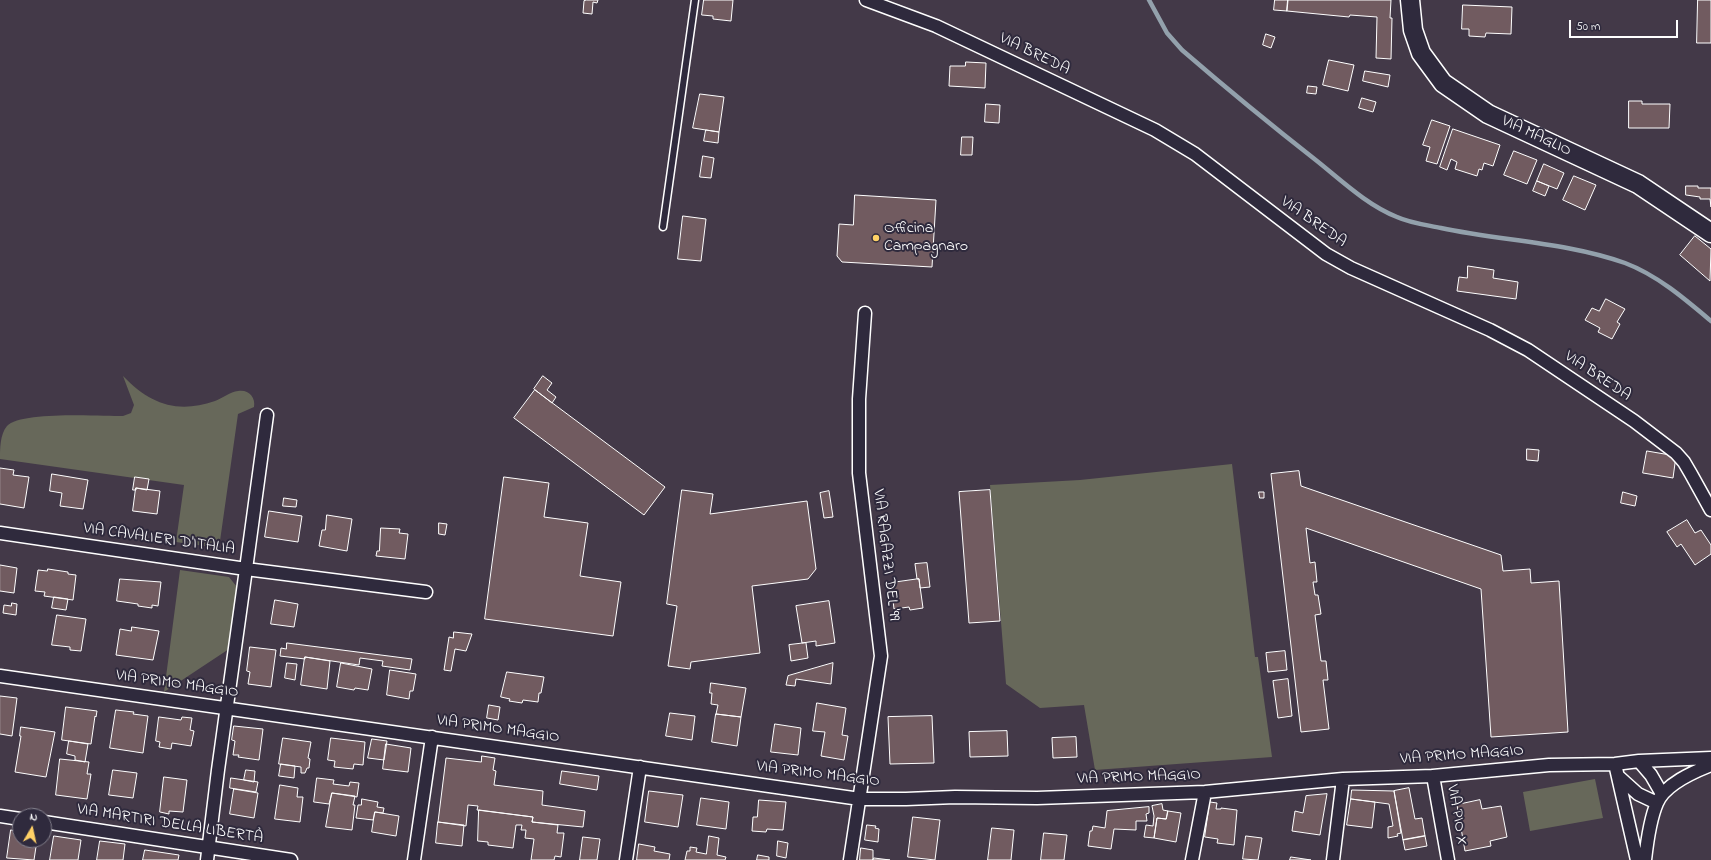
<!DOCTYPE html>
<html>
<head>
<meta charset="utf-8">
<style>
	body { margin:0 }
	#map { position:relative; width:1711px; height:860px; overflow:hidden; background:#433948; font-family:"Indie Flower",sans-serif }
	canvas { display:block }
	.north { position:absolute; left:12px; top:808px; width:40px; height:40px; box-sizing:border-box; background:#2f2a3d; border:1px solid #827f8b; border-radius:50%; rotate:9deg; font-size:11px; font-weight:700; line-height:16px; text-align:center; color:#fff }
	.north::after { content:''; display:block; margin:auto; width:14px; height:18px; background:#ffd166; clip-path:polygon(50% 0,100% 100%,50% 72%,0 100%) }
	.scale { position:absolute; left:1569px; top:20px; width:109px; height:18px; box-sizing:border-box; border:2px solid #fff; border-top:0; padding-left:5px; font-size:12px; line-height:14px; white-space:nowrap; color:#fff; -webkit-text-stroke:3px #2f2a3d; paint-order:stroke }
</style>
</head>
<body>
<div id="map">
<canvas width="1711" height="860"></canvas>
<div class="north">N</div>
<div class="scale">50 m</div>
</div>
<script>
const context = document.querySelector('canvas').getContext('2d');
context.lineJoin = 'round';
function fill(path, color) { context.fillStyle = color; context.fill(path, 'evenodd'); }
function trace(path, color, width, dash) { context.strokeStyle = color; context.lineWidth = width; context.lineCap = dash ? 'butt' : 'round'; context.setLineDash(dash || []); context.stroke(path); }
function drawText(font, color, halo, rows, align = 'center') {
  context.font = font + ' "Indie Flower",sans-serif'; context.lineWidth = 4; context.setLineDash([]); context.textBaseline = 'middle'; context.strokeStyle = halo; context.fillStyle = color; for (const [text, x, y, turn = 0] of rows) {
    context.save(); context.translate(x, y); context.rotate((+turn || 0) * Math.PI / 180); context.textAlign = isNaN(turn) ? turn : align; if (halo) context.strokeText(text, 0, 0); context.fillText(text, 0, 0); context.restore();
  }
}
const green = new Path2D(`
	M123 376C150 404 177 414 215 401 223 398 230 392 238 391 248 389 256 397 254 407L238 414 219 548 176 542 184 485 0 459C0 449 0 434 7 426 20 411 101 416 123 416L131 413 134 405Z
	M1232 464 1255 657H1258L1272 757 1095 770 1084 705 1040 708 1006 684 990 485 1080 480Z
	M180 570 229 577 237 587 229 649 164 692Z
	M1595 779 1603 818 1530 831 1523 792Z`);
const stream = new Path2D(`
	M1149 0 1167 33 1182 50C1226 88 1271 125 1317 161 1342 181 1367 205 1397 217 1410 223 1427 225 1441 228 1502 241 1566 242 1625 263 1657 275 1685 299 1711 321`);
const building = new Path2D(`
	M587 0H598L597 3 593 2 592 14 583 13 584 1Z
	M704 0H733L731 21 713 19V16L702 15Z
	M1275 0H1288L1287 11 1274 10Z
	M1288 0H1391L1390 18H1392L1391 59 1376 58 1377 17 1350 15 1349 17 1287 11Z
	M1698 0H1711V43H1697Z
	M1463 5 1512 7 1511 34 1486 33 1485 37 1469 36V29H1462Z
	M1266 34 1275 37 1271 48 1263 45Z
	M1329 60 1354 65 1348 91 1323 85Z
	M966 62 986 63 985 88 949 86 950 66H965Z
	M1365 71 1390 75 1388 87 1363 81Z
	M1308 86 1317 87 1316 94 1307 93Z
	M700 94 724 97 719 132 693 128Z
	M1362 98 1376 102 1373 112 1359 108Z
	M1629 101H1642V104H1670L1669 128H1629Z
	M986 104 1000 105 999 123 985 122Z
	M1432 120 1450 126 1437 164 1426 161 1430 147 1423 145Z
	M1453 129 1500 145 1493 166 1484 163 1482 170 1479 169 1477 176 1455 169 1457 162 1451 159 1447 170 1440 167Z
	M706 130 719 132 718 143 704 141Z
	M962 137H973L972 155H961Z
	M1514 151 1537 160 1527 184 1504 175Z
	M703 156 714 158 711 178 700 177Z
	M1544 164 1564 173 1557 189 1537 181Z
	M1574 176 1596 185 1585 210 1563 200Z
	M1537 181 1549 186 1545 196 1533 191Z
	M1686 186H1698V188H1711V207L1710 199H1700V197L1686 195Z
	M855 195 936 200 932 267 842 262 837 256 839 224 853 225Z
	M683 216 706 219 701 261 678 259Z
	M1695 236 1711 249 1710 281 1680 255Z
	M1468 266 1494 270 1493 278 1518 282 1516 299 1457 291 1459 277 1467 278Z
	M1606 299 1625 309 1617 322 1620 324 1612 339 1598 332 1600 328 1585 320 1592 308 1599 311Z
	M543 376 552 383 547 390 556 397 552 403 534 389Z
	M535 390 665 487 644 515 514 418Z
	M1527 449 1539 450 1538 461 1527 460Z
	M1647 451 1676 456 1673 478 1643 473Z
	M0 468 14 470 13 475 29 477 24 508 0 504Z
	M1299 471 1301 486 1501 555 1503 571 1530 569 1531 583 1559 581 1568 732 1491 737 1481 589 1306 528 1310 563 1315 562 1317 582H1313L1315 595H1318L1321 614 1315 615 1321 661H1326L1328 680H1323L1329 729 1301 732 1271 474Z
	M52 474 88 480 83 509 60 506 62 493 50 491Z
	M135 477 149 479 147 490 136 488V490H133Z
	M504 477 549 483 544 517 588 523 580 576 621 582 613 636 485 619Z
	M136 488 160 491 157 514 133 511Z
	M682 490 713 494 710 514 807 501 816 569 808 579 752 586 760 653 691 662 690 669 668 666 677 606 667 604Z
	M990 490 1000 621 969 623 959 492Z
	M829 491 833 517 824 518 820 493Z
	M1259 492H1264V498H1260Z
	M1623 492 1637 496 1635 506 1621 503Z
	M284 498 297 500 296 507 283 506Z
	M269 511 302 516 298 542 265 537Z
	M327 515 352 519 347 551 319 546 322 530H325Z
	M1687 520 1695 533 1701 530 1711 545V554L1695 565 1681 544 1677 547 1667 532Z
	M439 523 447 524 445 535 439 534Z
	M381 528 400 529 399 533 408 534 405 559 376 556 377 551H379Z
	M927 563 930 587 920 588 919 579H917L915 564Z
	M0 565 17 568 14 593 0 591Z
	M48 569 68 572V574L76 575 73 600 44 596 45 592 35 591 38 570 47 571Z
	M120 579 161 582 158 606 152 605V608L138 606V604L117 601Z
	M919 579 923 608 910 610 909 607 894 609 891 583Z
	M54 597 68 599 66 610 52 608Z
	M275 600 298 604 294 627 271 624Z
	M829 601 835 643 816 646V641L802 643 796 606Z
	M12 603 17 604 16 615 3 613 4 605 11 606Z
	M57 615 86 619 81 651 70 650V647L52 645Z
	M132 627 159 631 153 660 116 655 120 629 131 631Z
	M454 632 472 634 466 651 455 649 451 671 444 670 449 637 453 638Z
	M287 643 412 659 410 670 382 666 383 661 360 658 359 665 305 657V659L280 656 281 648 286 649Z
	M806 643 808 658 791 661 789 645Z
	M250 647 276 650 271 687 248 684 250 672 247 671Z
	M1285 651 1287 670 1268 672 1266 653Z
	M305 657 330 661 327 689 301 685Z
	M287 663 297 664 295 680 285 678Z
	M341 663 372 669 368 690 355 688 354 690 337 687Z
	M833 663 831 684 796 679 795 686 786 685 788 676Z
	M390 670 416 674 413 691H410L409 699 387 695Z
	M507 672 544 677 541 693H539L538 702 523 700 522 703 509 701 510 699 501 697Z
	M1288 679 1292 716 1278 718 1273 681Z
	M711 683 746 688 741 717 716 714 718 705 711 704 712 693H710Z
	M0 696 17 698 12 736 0 734Z
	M817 703 846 708 842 735 848 736 844 760 821 756 825 732 813 731Z
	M489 705 500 707 498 720 487 718Z
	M66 707 97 711 96 717 95 716 91 744 62 740Z
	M116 710 134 712 133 714 148 716 143 753 110 748Z
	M670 713 695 716 692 740 666 736Z
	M716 714 741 717 737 746 712 742Z
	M932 716 934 763 890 764 888 717Z
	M159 717 181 720 182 717 192 718 190 730 194 731 191 746 172 743 171 749 159 747 160 742 156 741Z
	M775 724 801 728 798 755 771 752Z
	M234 726 263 729 259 760 238 757 239 755H233L235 741 232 740Z
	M21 727 55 732 46 777 15 772 21 736H20Z
	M1007 731 1008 756 970 757 969 732Z
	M1076 737 1077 757 1053 758 1052 738Z
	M283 738 311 742 308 758 310 759 309 768H307L305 773H301V767L279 764Z
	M331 738 365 742 363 765 354 764 353 769 334 767 335 761 328 760Z
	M372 739 387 741 384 760 368 758Z
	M69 741 88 744 85 762 75 760V756L67 754Z
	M386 744 411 748 408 772 383 769Z
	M482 756 495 758 493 770 496 771 494 785 543 791 542 805 585 811 583 827 532 822 533 817 477 810 478 806 468 805 466 826 438 822 446 758 481 762Z
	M60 759 89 762 87 774H91L87 799 56 795Z
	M281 764 295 766 294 778 279 776Z
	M113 770 137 773 133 798 109 795Z
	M246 770 255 771 254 782 244 780Z
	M562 771 599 776 597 790 560 784Z
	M164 777 187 780 183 812 169 811V814L160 812Z
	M231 778 258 782 256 792 230 788Z
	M317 778 334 780 333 784 349 786 350 782 359 783 357 797 332 793 329 804 314 802Z
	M280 785 298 788 297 797H303L300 822 275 819Z
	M1409 788 1415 819 1422 818 1425 836 1403 840 1394 791Z
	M234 789 258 793 254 818 230 814Z
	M1352 790 1394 791 1401 833 1397 834 1398 836 1388 838V827L1393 826 1389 804 1351 799Z
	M649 791 683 795 678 827 645 822Z
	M332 793 355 796 353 805H355L352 830 326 827Z
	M1327 794 1320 835 1292 831 1295 811 1303 813 1306 796Z
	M701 798 729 802 726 829 697 825Z
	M362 799 378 802 377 807 384 808 383 813 375 812 373 820 356 818 358 805H361Z
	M1351 799 1375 802 1372 828 1347 825Z
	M759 800 786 802 783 830 767 829 766 832 752 831 753 817H757Z
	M1480 800 1482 809 1501 806 1507 837 1490 841 1491 846 1465 851 1457 805Z
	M1210 802 1217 803 1216 809H1221V808L1237 810 1234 845 1217 843 1218 839 1205 837Z
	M1162 804 1163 810 1168 811 1166 819 1157 818 1154 838 1144 837 1146 825 1153 826 1154 816 1152 806Z
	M1149 807V813L1146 814 1147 821H1136V830L1114 829 1111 849 1088 846 1090 831H1092L1093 826 1105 828 1107 811Z
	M479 810 533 817 532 822 558 825 557 833H564L561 857 555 856 554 860H531L534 839 525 838 526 830H521L522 825H516L513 848 488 845V842L478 841Z
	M1168 811 1181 813 1176 842 1154 838 1157 818 1166 819Z
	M375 812 399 816 396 836 372 832Z
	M913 817 940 820 935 860 908 857Z
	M438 822 464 825 462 846 436 843Z
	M867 825 876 826 875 828 879 829 878 842 865 840Z
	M992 828 1014 830 1011 860H988Z
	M11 830 20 832V840H37L34 860 7 858Z
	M1044 833 1067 835 1064 860H1041Z
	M54 836 81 840 78 860H50Z
	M709 836 719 838 717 855 726 857 725 860H685L687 851H690V847L697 848 696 852 706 854Z
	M1246 836 1262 838 1258 860 1243 859Z
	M1425 836 1427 846 1405 850 1403 840Z
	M583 837 600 839 597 860H580Z
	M100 841 125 844 123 860H97Z
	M778 841 788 843 786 858 777 856Z
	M639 844 655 847 654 851 670 854 669 860H637Z
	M861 848 873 850V860H860Z
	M145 850 179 855 178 860H143Z
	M758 855 769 857V860H757Z
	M1291 857 1311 860H1290Z
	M874 858 890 860H873Z`);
const lane = new Path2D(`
	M663 227 695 0`);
const street = new Path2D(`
	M866 0 936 26 1155 130 1195 154 1326 254 1351 268 1490 330 1528 350 1634 421 1676 453 1684 462 1691 474 1711 510
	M267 415 246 569 426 592
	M0 533 246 569 218 770 207 860
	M0 676 860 799H906L955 797 1037 798 1205 792 1343 779 1433 776 1549 765 1615 764 1639 761 1711 758
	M1639 761 1651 775 1662 794
	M1615 764 1637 860
	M1433 776 1448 860
	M1618 776 1638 794 1657 803
	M0 816 20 819
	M44 822 291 860
	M414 860 432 737
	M626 860 640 767
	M850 860 881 656 859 473V399L865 313
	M1192 860 1205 792
	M1333 860 1343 779
	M1645 860C1647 842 1650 819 1657 803 1665 784 1693 772 1711 765`);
const secondary = new Path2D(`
	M1410 0 1413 30 1421 53 1443 83 1488 114 1638 184 1711 233`);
const markers = [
	[876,238,4,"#ffd166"]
];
const streetNames = [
	["VIA BREDA",1034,55,26],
	["VIA MAGLIO",1536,137,25],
	["VIA BREDA",1313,223,35],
	["VIA BREDA",1597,377,34],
	["VIA CAVALIERI D'ITALIA",159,540,8],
	["VIA RAGAZZI DEL '99",885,555,83],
	["VIA PRIMO MAGGIO",177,685,8],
	["VIA PRIMO MAGGIO",498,730,8],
	["VIA PRIMO MAGGIO",1462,756,-4],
	["VIA PRIMO MAGGIO",818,775,7],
	["VIA PRIMO MAGGIO",1139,778,-2],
	["VIA PIO X",1456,815,80],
	["VIA MARTIRI DELLA LIBERTÀ",170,825,9]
];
const poiNames = [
	["Officina",884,229],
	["Campagnaro",884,247]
];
fill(green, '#67685a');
trace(stream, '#93a1ac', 4.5);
fill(building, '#715b60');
trace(building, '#fff', 1);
trace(lane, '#fff', 9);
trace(street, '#fff', 15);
trace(secondary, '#fff', 21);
trace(lane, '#2f2a3d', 6);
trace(street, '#2f2a3d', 12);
trace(secondary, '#2f2a3d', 18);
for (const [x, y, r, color] of markers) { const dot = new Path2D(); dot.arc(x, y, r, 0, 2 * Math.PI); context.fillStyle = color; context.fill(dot); trace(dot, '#2f2a3d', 1.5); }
drawText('16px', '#fff', '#2f2a3d', streetNames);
drawText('16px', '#fff', '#2f2a3d', poiNames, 'left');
</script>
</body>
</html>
